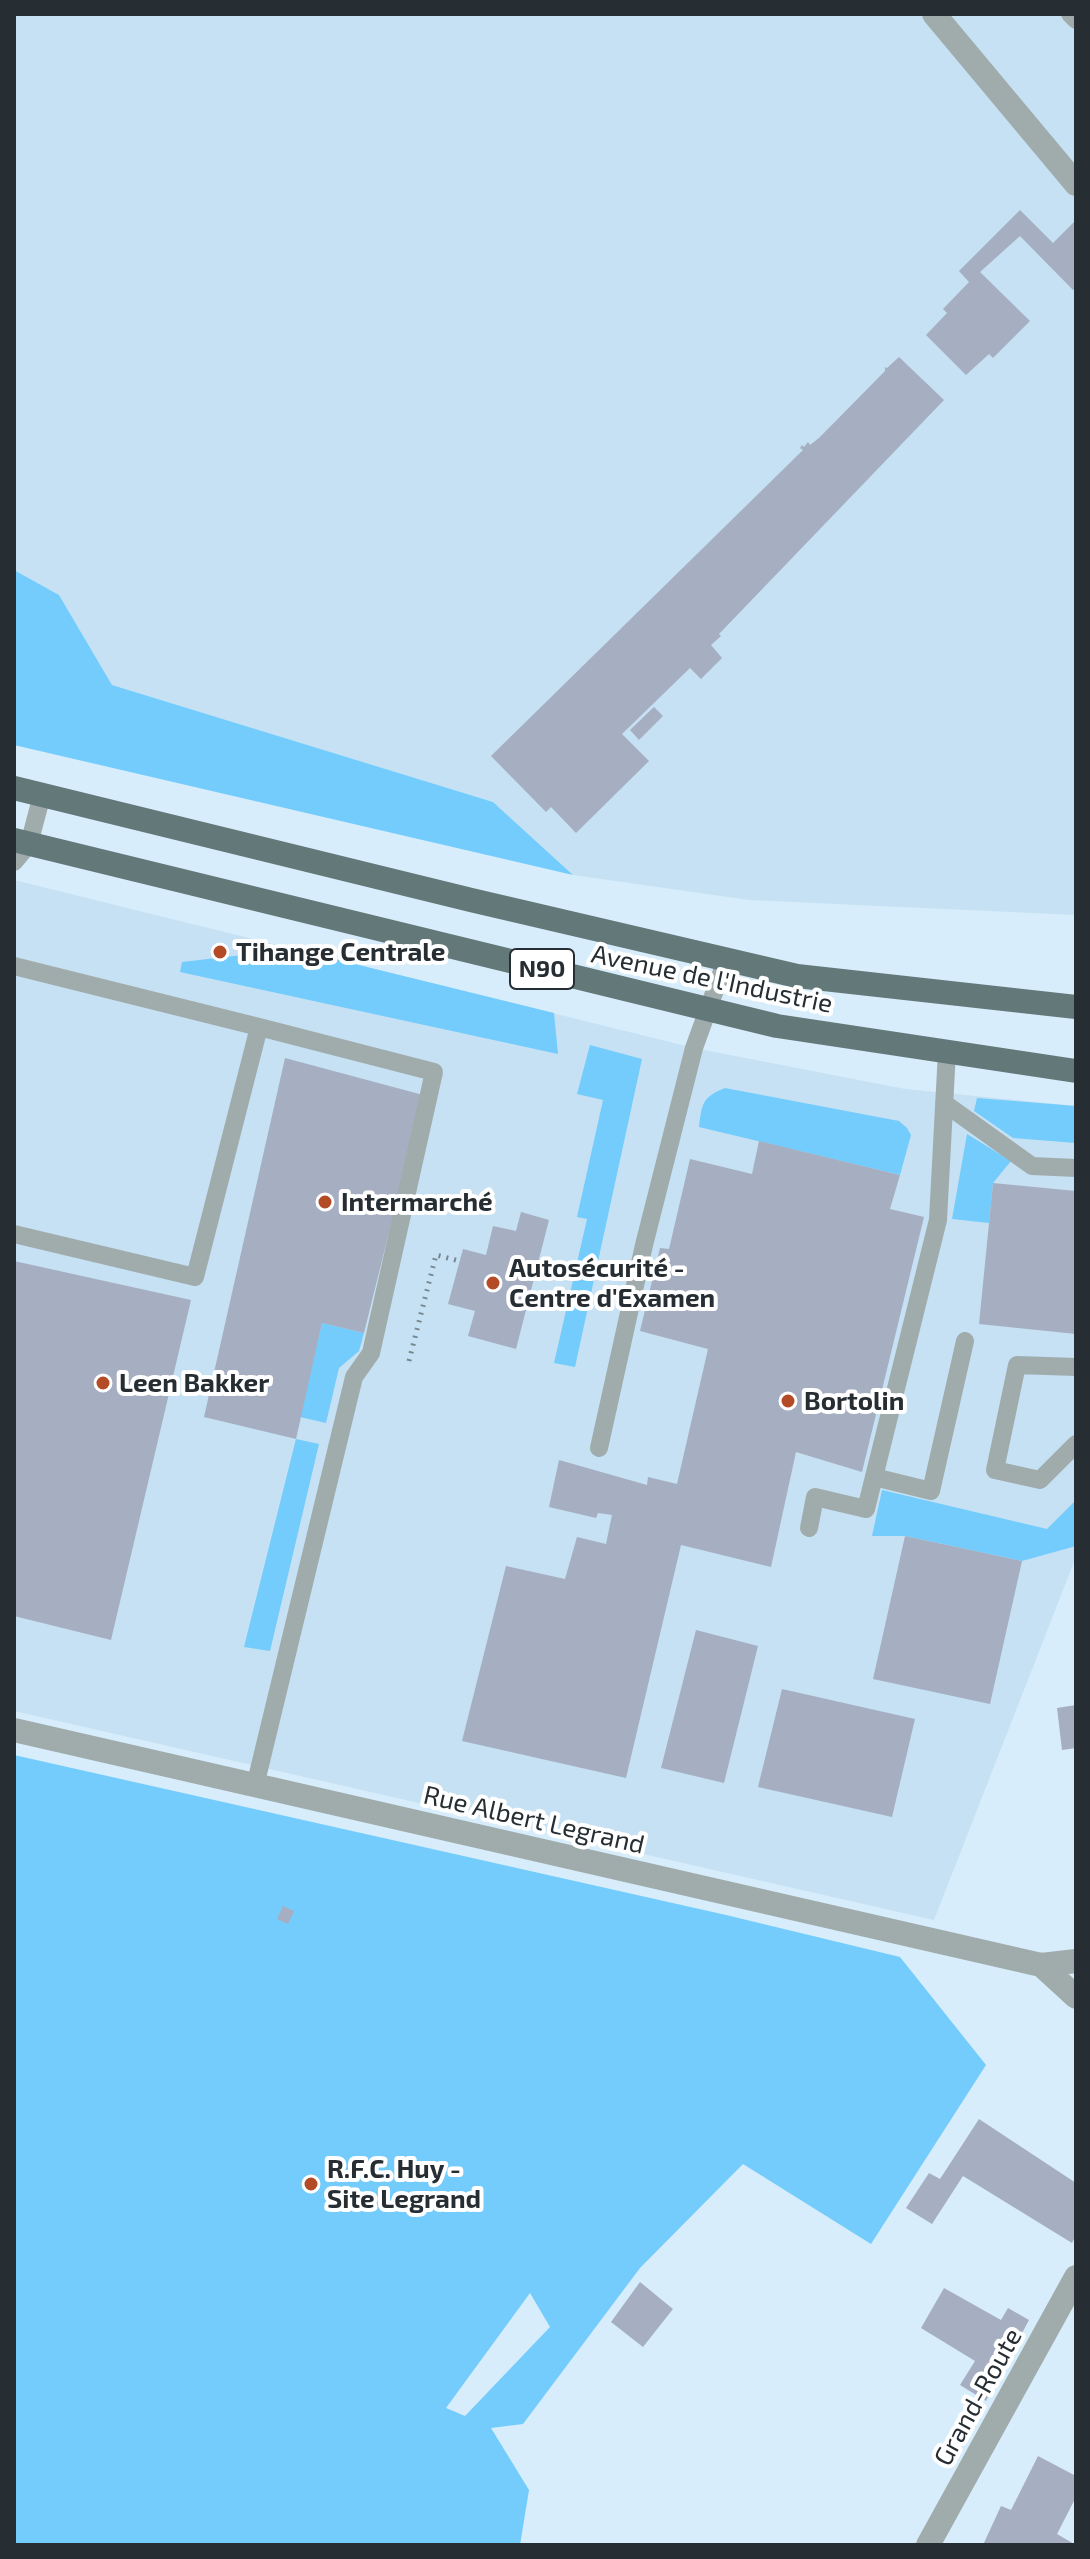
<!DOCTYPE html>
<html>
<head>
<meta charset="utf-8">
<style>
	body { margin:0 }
	#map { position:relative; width:1090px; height:2559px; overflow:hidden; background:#d7edfb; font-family:"Exo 2",sans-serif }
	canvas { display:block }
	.frame { position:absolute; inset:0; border:16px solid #262e33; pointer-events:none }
</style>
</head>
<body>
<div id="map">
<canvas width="1090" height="2559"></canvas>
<div class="frame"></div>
</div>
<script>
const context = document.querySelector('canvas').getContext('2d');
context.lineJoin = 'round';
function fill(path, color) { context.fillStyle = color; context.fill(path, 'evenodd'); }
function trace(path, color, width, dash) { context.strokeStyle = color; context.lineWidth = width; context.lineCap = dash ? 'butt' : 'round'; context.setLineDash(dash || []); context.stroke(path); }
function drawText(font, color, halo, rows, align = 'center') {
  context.font = font + ' "Exo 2",sans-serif'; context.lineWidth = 8; context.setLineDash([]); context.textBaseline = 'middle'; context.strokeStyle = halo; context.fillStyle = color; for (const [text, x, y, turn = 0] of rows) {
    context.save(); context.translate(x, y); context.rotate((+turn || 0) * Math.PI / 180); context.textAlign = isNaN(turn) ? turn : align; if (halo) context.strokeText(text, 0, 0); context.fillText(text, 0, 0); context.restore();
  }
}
const built = new Path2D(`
	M14 14H1076V915L749 900 573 875 493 802 112 685 59 595 14 570Z
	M14 880 694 1048 905 1089 1076 1106V1557L934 1920 14 1711Z`);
const green = new Path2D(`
	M14 570 59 595 112 685 493 802 573 875 14 745Z
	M294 949 554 1013 558 1054 180 972 182 962Z
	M590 1045 642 1059 575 1367 554 1363 587 1219 577 1217 603 1100 577 1094Z
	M725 1088 899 1121 907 1128 911 1135 900 1175 699 1127C702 1104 702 1097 725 1088Z
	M977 1098 1076 1106V1143L1013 1138 974 1111Z
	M967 1134 1011 1161 993 1183 989 1223 952 1219Z
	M322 1323 364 1333 359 1351 339 1368 326 1423 300 1417Z
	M296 1439 319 1444 270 1651 244 1647Z
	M882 1490 1047 1529 1076 1500V1546L1022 1561 905 1536H872Z
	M14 1755 726 1915 900 1957 986 2065 871 2244 743 2164 640 2268 523 2424 491 2428 529 2490 520 2545H14ZM530 2293 550 2327 465 2416 446 2408Z`);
const building = new Path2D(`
	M1020 210 1053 243 1076 220V288L1073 290 1020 236 980 272 1030 321 993 358 989 354 966 375 926 335 947 313 943 309 969 282 959 271Z
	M899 357 944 400 719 634 721 636 711 645 722 658 701 679 690 668 622 734 649 761 576 833 551 807 546 812 491 756 803 450 800 448 802 445 804 447 808 442 810 445 819 438 885 371V367L887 368Z
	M654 707 663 716 639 740 630 730Z
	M285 1058 423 1095 364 1333 322 1323 296 1439 204 1417Z
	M759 1141 900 1175 890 1209 924 1217 862 1472 796 1452 771 1567 681 1545 626 1778 462 1741 506 1566 565 1579 577 1537 606 1544 612 1515 598 1513 596 1518 549 1507 559 1460 647 1485 648 1477 677 1484 708 1349 640 1331 660 1248 669 1249 690 1159 752 1174Z
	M993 1183 1076 1191V1334L979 1324Z
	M521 1212 549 1220 516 1349 468 1336 475 1311 448 1304 463 1249 486 1255 493 1226 516 1231Z
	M14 1261 191 1300 111 1640 14 1616Z
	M905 1536 1022 1561 990 1704 873 1679Z
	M696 1630 758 1646 724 1783 661 1768Z
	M782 1689 915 1719 892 1817 758 1787Z
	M1076 1705V1748L1062 1750 1057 1708Z
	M283 1906 294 1911 288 1924 277 1919Z
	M979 2119 1076 2183V2235L1072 2243 963 2176 932 2224 906 2208 929 2173 940 2179Z
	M640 2282 673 2309 643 2347 611 2322Z
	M944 2288 1001 2320 1008 2308 1029 2320 986 2401 960 2385 975 2361 921 2328Z
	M1038 2456 1076 2476V2497L1057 2534 1076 2545H983L1001 2506 1011 2510Z`);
const path = new Path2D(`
	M409 1361 436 1255 459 1261`);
const service = new Path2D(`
	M1070 14 1076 20
	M14 862 29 844 42 795
	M14 966 259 1027
	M944 1103 1032 1166 1076 1168
	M14 1234 195 1277 259 1027 434 1072 371 1353 354 1377 255 1786
	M1076 1367 1017 1365 995 1470 1040 1480 1076 1444
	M599 1448 644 1245 694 1048 726 960
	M874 1477 931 1491 965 1341
	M809 1528 815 1497 866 1509 938 1220 947 1051`);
const minor = new Path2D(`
	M934 14 1076 184
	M14 1730 1041 1965 1076 1961
	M1041 1965 1076 1997`);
const tertiary = new Path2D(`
	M928 2545 1076 2277`);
const primary = new Path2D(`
	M14 788 471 900 797 976 1076 1007
	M14 840 777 1026 1076 1071`);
const markers = [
	[220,952,8,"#b34b26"],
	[325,1202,8,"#b34b26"],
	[493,1283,8,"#b34b26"],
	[103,1383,8,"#b34b26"],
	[788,1401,8,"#b34b26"],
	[311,2184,8,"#b34b26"]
];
const shields = [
	[542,969,64]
];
const shieldNames = [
	["N90",542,969]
];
const poiNames = [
	["Tihange Centrale",236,952],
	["Intermarché",341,1202],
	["Autosécurité -",509,1268],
	["Centre d'Examen",509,1298],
	["Leen Bakker",119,1383],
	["Bortolin",804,1401],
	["R.F.C. Huy -",327,2169],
	["Site Legrand",327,2199]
];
const streetNames = [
	["Avenue de l'Industrie",712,979,12],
	["Rue Albert Legrand",534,1820,13],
	["Grand-Route",978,2397,-61]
];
fill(built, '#c5e1f3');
fill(green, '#73ccfc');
fill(building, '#a6aec2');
trace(path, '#78868f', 5, [2, 6]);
trace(service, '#a0acac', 18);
trace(minor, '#a0acac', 24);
trace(tertiary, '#a0acac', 24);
trace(primary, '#637879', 24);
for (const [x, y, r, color] of markers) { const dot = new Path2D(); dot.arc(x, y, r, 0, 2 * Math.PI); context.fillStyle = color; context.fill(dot); trace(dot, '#fff', 3); }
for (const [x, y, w] of shields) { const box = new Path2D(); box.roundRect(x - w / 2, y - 20, w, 40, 6); context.fillStyle = '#fff'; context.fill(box); trace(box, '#262e33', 2); }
drawText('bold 24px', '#262e33', null, shieldNames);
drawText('bold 26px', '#262e33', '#fff', poiNames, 'left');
drawText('26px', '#262e33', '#fff', streetNames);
</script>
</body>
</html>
